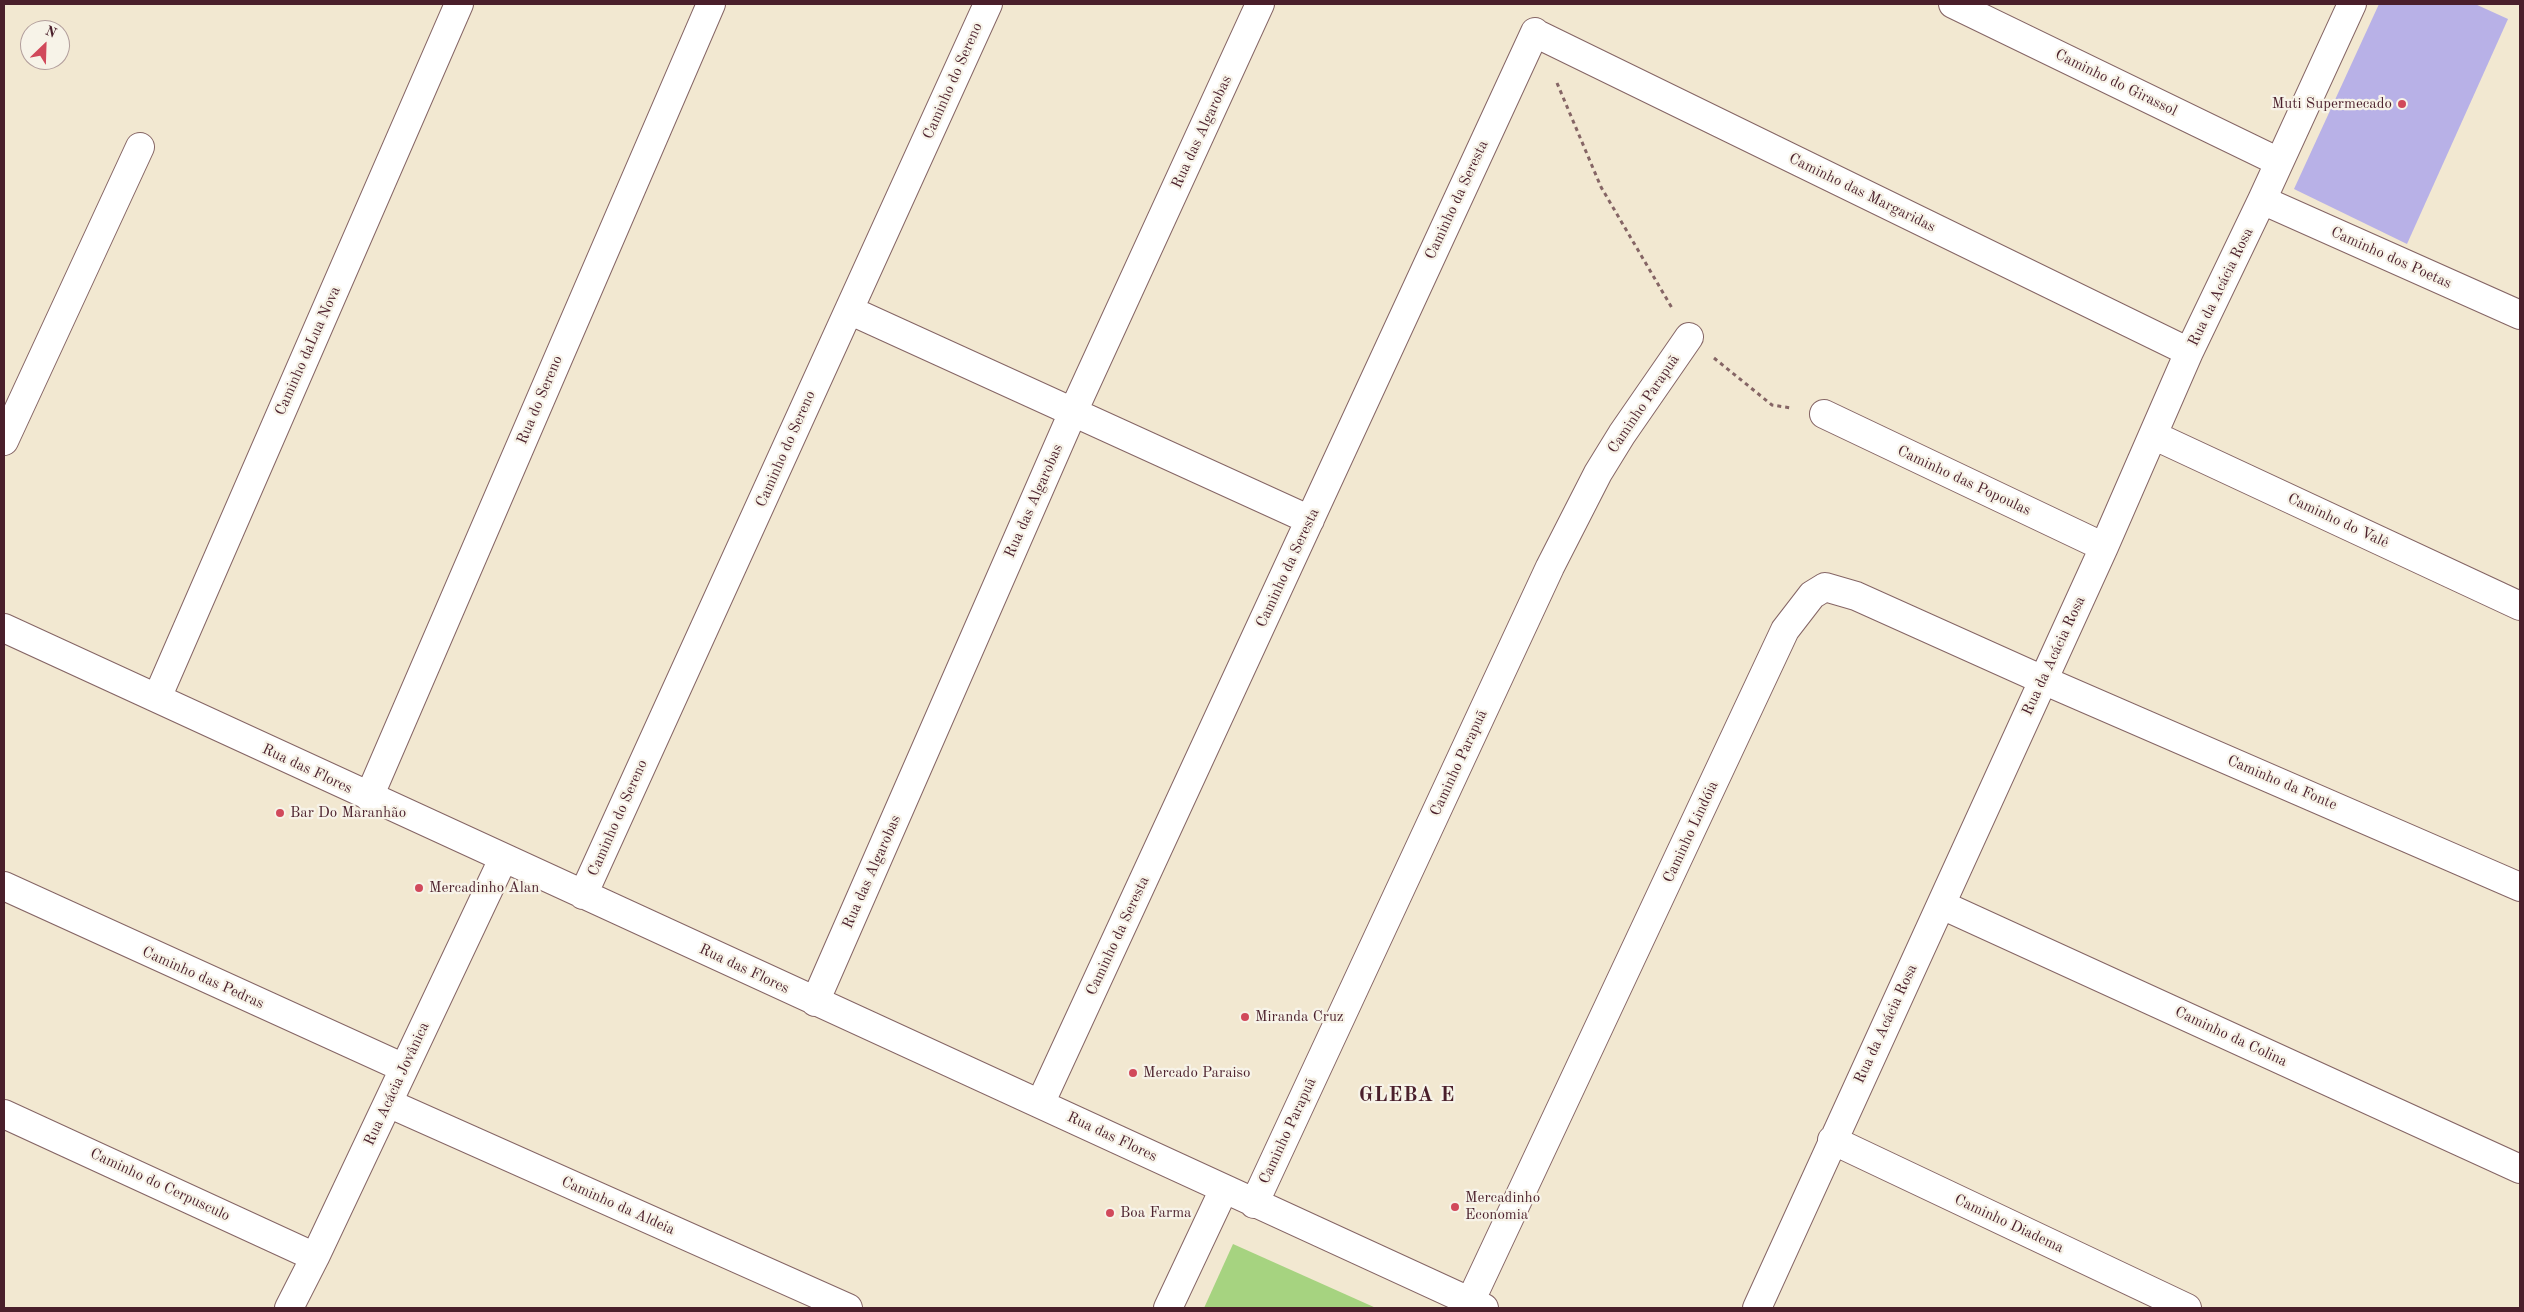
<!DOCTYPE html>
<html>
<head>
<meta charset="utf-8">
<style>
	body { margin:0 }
	#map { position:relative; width:2524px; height:1312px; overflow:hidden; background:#f2e8d1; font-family:"Old Standard TT",serif }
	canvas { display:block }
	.frame { position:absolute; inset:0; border:5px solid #4a1f2b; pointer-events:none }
	.north { position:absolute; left:20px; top:20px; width:50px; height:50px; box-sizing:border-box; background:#f7f3e8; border:1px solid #b29e9c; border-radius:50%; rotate:24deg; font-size:14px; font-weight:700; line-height:20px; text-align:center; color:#4a1f2b }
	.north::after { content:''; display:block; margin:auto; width:18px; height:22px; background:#d1495b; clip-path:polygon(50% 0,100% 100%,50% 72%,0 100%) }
</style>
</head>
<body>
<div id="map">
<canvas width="2524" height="1312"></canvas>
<div class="frame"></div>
<div class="north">N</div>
</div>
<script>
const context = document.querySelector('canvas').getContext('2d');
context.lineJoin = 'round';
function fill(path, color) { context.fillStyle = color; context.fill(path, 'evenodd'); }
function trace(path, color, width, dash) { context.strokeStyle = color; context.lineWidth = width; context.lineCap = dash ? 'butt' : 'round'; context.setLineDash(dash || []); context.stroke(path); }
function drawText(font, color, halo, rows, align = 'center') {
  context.font = font + ' "Old Standard TT",serif'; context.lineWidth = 4.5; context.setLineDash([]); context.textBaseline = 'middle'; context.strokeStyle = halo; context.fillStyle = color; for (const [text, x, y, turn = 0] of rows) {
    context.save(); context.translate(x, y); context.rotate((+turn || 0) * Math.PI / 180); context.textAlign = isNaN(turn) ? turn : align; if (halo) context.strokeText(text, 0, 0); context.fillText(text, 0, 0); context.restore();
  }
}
const green = new Path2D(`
	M1233 1244 1376 1308H1204Z`);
const building = new Path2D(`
	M2379 4H2475L2508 19 2407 244 2294 189Z`);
const path = new Path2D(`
	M1557 83 1601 187 1672 308
	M1714 358 1772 405 1791 408`);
const minor = new Path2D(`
	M1953 4 2279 162
	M1535 33 2189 352
	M2262 200 2520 315
	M849 310 1310 520
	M1824 414 2104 547
	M2155 436 2520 606
	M4 441 140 147
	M4 628 1484 1308
	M157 698 459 4
	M369 797 711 4
	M4 886 404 1068
	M583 895 988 4
	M1942 905 2520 1169
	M815 1002 1073 412 1260 4
	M388 1103 848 1308
	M1040 1104 1535 32
	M4 1114 315 1257
	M1832 1140 2187 1308
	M1254 1204 1550 567 1598 473 1622 434 1689 337
	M1470 1302 1785 630 1812 595 1825 587 1856 596 2043 680 2520 887
	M289 1308 315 1257 503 859
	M1168 1308 1224 1189
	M1757 1308 2104 547 2189 352 2262 200 2352 4`);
const markers = [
	[2402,104,5,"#d1495b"],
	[280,813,5,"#d1495b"],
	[419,888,5,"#d1495b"],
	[1245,1017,5,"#d1495b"],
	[1133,1073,5,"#d1495b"],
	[1455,1207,5,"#d1495b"],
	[1110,1213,5,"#d1495b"]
];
const streetNames = [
	["Caminho do Sereno",953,81,-66],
	["Caminho do Girassol",2116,83,26],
	["Rua das Algarobas",1202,132,-65],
	["Caminho das Margaridas",1862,193,26],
	["Caminho da Seresta",1457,200,-65],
	["Caminho dos Poetas",2391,258,24],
	["Rua da Acácia Rosa",2221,287,-64],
	["Caminho daLua Nova",308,351,-66],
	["Rua do Sereno",540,400,-67],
	["Caminho Parapuã",1644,404,-56],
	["Caminho do Sereno",786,449,-66],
	["Caminho das Popoulas",1964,481,25],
	["Rua das Algarobas",1034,501,-66],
	["Caminho do Valê",2338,521,25],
	["Caminho da Seresta",1288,568,-65],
	["Rua da Acácia Rosa",2054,656,-65],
	["Caminho Parapuã",1459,763,-65],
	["Rua das Flores",307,769,25],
	["Caminho da Fonte",2282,783,23],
	["Caminho do Sereno",618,818,-66],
	["Caminho Lindóia",1691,832,-65],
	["Rua das Algarobas",872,872,-66],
	["Caminho da Seresta",1118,936,-65],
	["Rua das Flores",744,969,25],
	["Caminho das Pedras",203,978,24],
	["Rua da Acácia Rosa",1886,1024,-65],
	["Caminho da Colina",2231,1037,25],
	["Rua Acácia Jovânica",397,1084,-65],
	["Caminho Parapuã",1288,1131,-65],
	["Rua das Flores",1112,1137,25],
	["Caminho do Cerpusculo",160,1185,25],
	["Caminho da Aldeia",618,1206,24],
	["Caminho Diadema",2009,1224,25]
];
const poiNames = [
	["Muti Supermecado",2392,104,"right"],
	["Bar Do Maranhão",290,813],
	["Mercadinho Alan",429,888],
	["Miranda Cruz",1255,1017],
	["Mercado Paraiso",1143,1073],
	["Mercadinho",1465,1198],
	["Economia",1465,1215],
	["Boa Farma",1120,1213]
];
const districtNames = [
	["GLEBA E",1407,1096]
];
fill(green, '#a6d380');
fill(building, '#b8b1e7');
trace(minor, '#856565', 30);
trace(path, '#856565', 3, [4, 4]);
trace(minor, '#fff', 28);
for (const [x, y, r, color] of markers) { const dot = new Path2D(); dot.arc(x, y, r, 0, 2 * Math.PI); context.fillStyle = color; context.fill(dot); trace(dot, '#f7f3e8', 2); }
drawText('15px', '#4a1f2b', '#f7f3e8', streetNames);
drawText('15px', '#4a1f2b', '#f7f3e8', poiNames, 'left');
context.letterSpacing = '1px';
drawText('bold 20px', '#4a1f2b', '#f7f3e8', districtNames);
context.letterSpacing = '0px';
</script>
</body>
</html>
